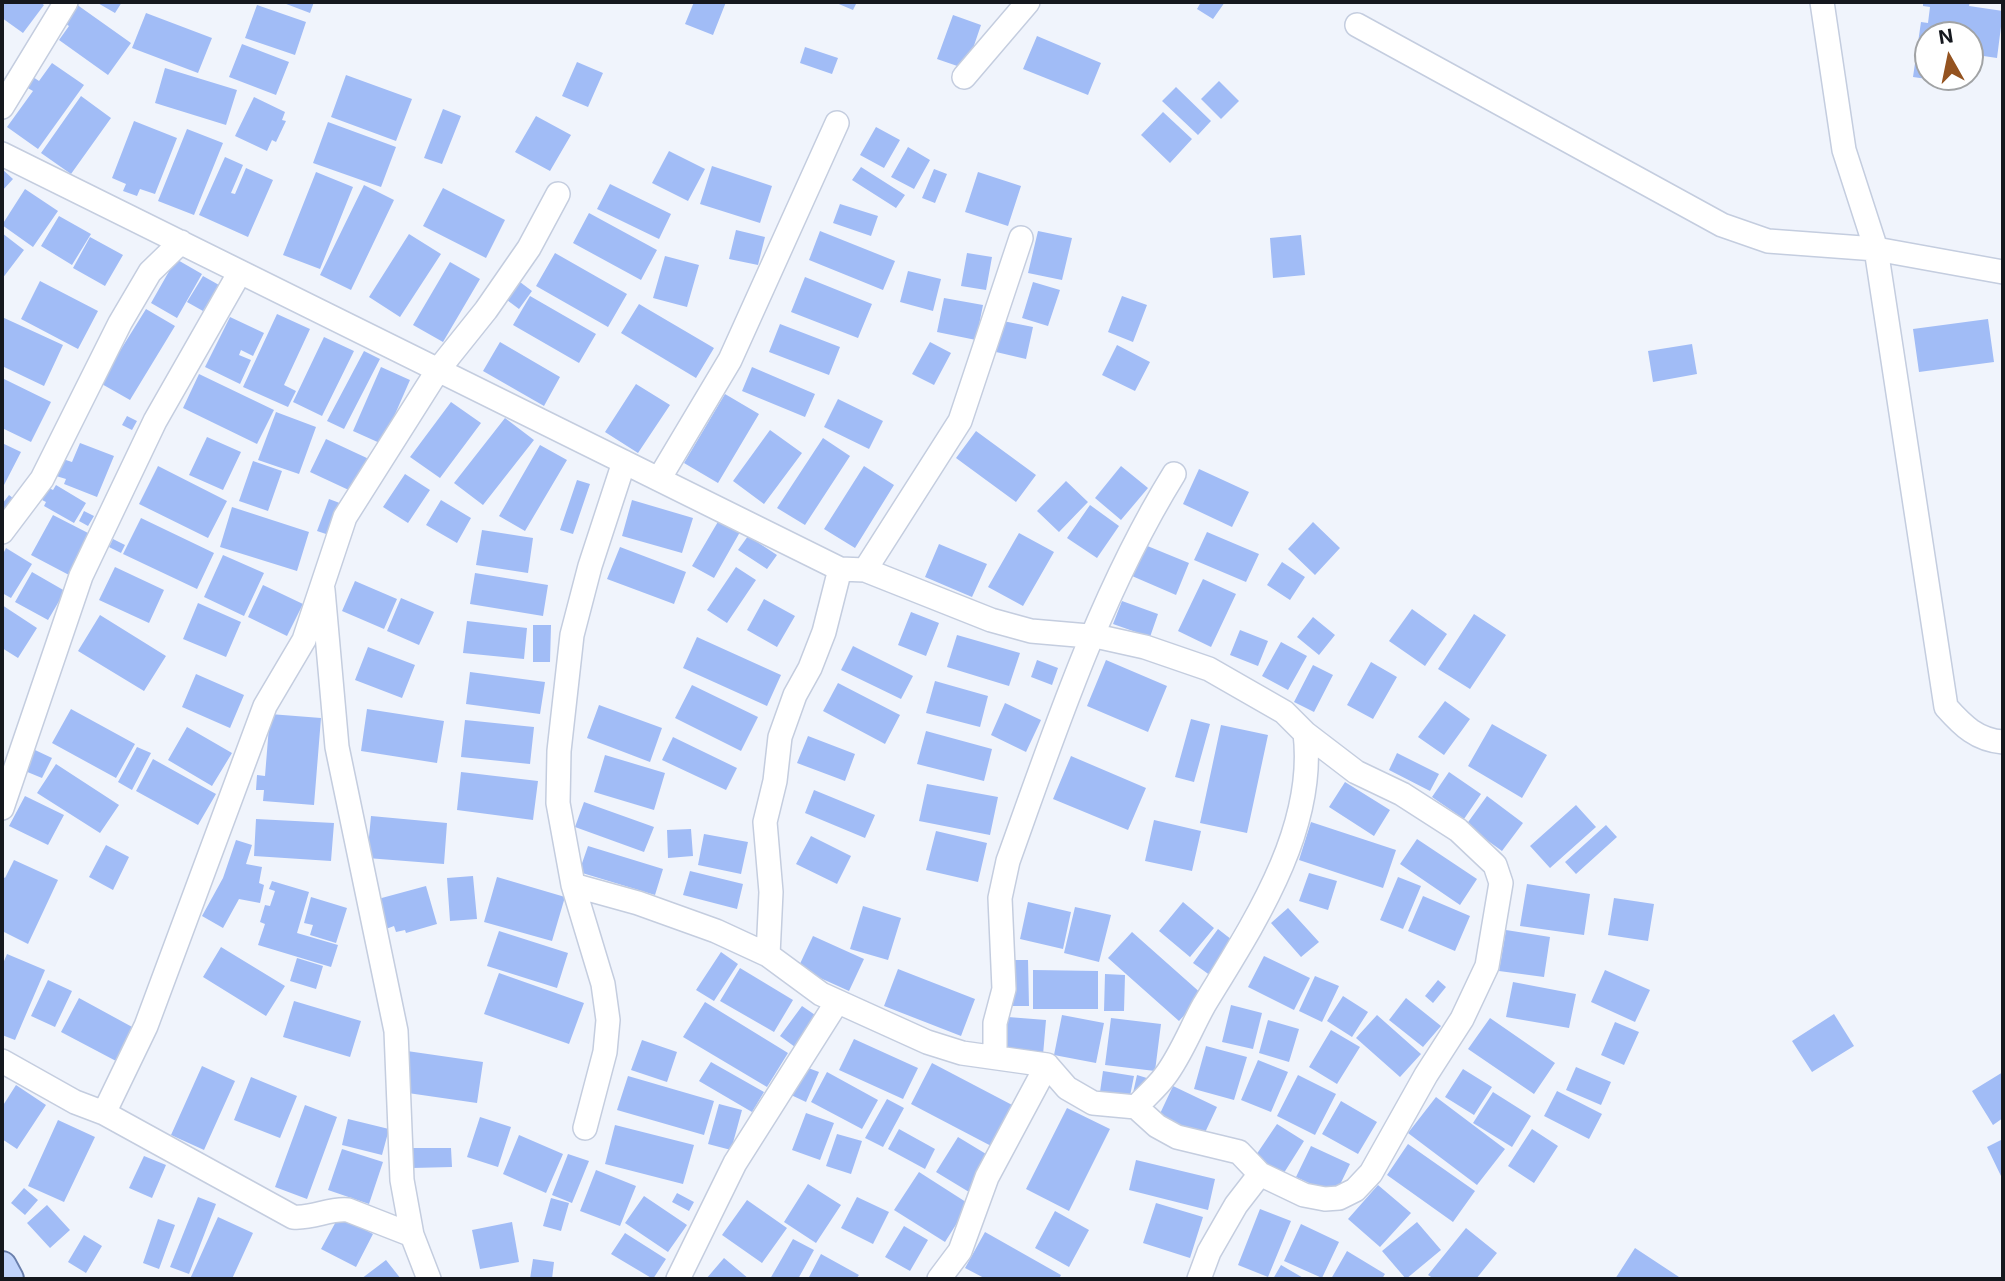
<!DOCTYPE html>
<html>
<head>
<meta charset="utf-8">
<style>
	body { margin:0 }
	#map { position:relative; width:2005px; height:1281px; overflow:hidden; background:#f0f4fc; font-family:Inter,sans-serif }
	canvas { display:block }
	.frame { position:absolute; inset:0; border:4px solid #15181e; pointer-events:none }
	.north { position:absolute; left:1914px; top:21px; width:70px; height:70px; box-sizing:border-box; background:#fff; border:2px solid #a1a3a5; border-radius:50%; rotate:351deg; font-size:19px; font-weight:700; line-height:28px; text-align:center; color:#15181e }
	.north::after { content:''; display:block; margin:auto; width:24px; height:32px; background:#945320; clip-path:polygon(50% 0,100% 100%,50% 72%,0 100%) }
</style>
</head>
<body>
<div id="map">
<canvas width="2005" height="1281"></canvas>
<div class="frame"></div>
<div class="north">N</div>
</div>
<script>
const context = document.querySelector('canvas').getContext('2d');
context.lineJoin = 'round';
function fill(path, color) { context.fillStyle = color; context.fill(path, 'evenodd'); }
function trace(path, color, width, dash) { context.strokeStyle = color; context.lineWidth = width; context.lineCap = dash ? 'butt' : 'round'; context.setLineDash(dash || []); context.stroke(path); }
const building = new Path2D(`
	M2 2H40L44 5 23 33 2 18Z
	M96 2H122L115 13Z
	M281 2H314L310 13Z
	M694 2H726L713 35 685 24Z
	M834 2H857L853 10Z
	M1201 2H1225L1213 19 1197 9Z
	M1923 2H1970L1969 6 2003 11 1997 58 1970 54V35H1928V77H1955V83L1913 77 1921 22 1928 23 1930 7 1923 6Z
	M76 4 131 43 108 75 59 40 69 26 63 22Z
	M257 5 306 22 295 55 245 38Z
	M146 13 212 38 198 73 132 48Z
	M953 15 981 25 966 69 937 59Z
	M1037 36 1101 63 1088 95 1023 69Z
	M242 44 289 62 276 95 229 77Z
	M805 47 838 58 832 74 800 63Z
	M577 62 603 73 588 107 562 96Z
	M52 63 84 85 38 149 7 127 33 91 26 87 33 77 39 81Z
	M165 68 237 90 226 125 155 103Z
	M346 75 412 99 396 141 331 117Z
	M1219 81 1239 101 1221 119 1201 99Z
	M1176 87 1211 121 1198 135 1162 101Z
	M81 96 111 118 71 174 41 153Z
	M254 97 285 112 282 120 286 121 276 142 272 140 267 151 235 136Z
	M443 109 461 116 442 164 424 158Z
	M1163 112 1192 139 1170 163 1141 135Z
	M536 116 571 135 550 171 515 152Z
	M134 121 177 138 155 194 140 189 137 196 123 191 126 184 112 178Z
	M328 122 396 147 381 187 313 163Z
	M876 127 900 140 884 168 860 155Z
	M187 129 223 143 194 215 158 201Z
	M908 147 930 160 914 189 891 177Z
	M669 151 705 169 688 201 652 183Z
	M225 157 243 165 231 193 235 194 246 168 273 180 248 237 199 215Z
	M712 166 772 186 760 223 700 204Z
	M861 167 905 195 896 208 852 180Z
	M2 169 13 179 2 191Z
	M934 169 947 174 935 203 922 198Z
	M316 172 353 187 320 269 283 255Z
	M978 172 1021 186 1008 226 965 212Z
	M610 184 671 214 659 239 597 209Z
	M364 185 394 200 351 290 320 275Z
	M443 188 505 220 486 258 423 226Z
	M25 189 58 211 33 247 2 225Z
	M840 204 878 216 871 236 833 223Z
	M589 213 657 250 641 280 573 243Z
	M59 216 91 234 72 265 41 246Z
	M736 230 765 237 758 265 729 259Z
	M820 231 895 261 883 290 809 260Z
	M1038 231 1072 238 1062 280 1028 273Z
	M2 233 24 250 2 279Z
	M409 234 441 254 400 317 369 297Z
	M1301 235 1305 275 1273 278 1270 238Z
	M90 237 123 255 105 286 73 268Z
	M555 253 627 294 608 327 536 286Z
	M967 253 992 257 986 290 961 286Z
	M665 256 699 265 687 307 653 298Z
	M176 259 202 274 177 318 151 303Z
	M450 262 480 279 443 342 413 325Z
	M908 271 941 279 933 311 900 302Z
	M203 276 219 285 203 311 187 302Z
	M805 277 872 304 858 338 791 312Z
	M40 281 98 311 78 349 21 319Z
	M520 282 532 291 519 309 507 300Z
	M1033 282 1060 290 1048 326 1022 318Z
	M530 296 596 334 579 363 513 325Z
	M1122 296 1147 305 1133 342 1108 332Z
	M944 298 983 305 976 340 937 332Z
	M639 304 714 348 696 378 621 333Z
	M146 309 175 326 130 400 100 383Z
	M277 314 310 329 284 385 296 391 288 407 243 387Z
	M2 317 63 345 44 386 2 366Z
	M230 317 264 333 253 356 241 350 239 355 251 360 240 384 205 367Z
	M1988 319 1994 362 1919 372 1913 329Z
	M1003 321 1033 327 1026 359 996 352Z
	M780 324 840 347 829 375 769 352Z
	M324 337 354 351 322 416 293 402Z
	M500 342 560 377 544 406 483 371Z
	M930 342 951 353 934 385 912 374Z
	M1692 344 1697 374 1653 382 1648 351Z
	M1117 345 1150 362 1135 391 1102 375Z
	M364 351 380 359 344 429 327 421Z
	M381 367 410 380 382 444 353 431Z
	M752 367 815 394 805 417 742 391Z
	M199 374 274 410 257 444 183 408Z
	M2 378 51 402 31 442 2 428Z
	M636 384 670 405 638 453 605 432Z
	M725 394 759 414 718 483 684 463Z
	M838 399 883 421 869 449 824 427Z
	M451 402 481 423 440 478 410 457Z
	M276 412 316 427 299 474 258 460Z
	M127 416 137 421 132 430 122 425Z
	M505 418 534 440 483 505 454 483Z
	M770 430 802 453 764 504 733 481Z
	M976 431 1036 475 1016 502 956 458Z
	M207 437 241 452 223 490 189 475Z
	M823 438 850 456 805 525 777 508Z
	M326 439 369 459 353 492 310 472Z
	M2 443 21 452 4 485 2 483Z
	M80 443 114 456 97 497 64 484 66 479 56 476 63 459 72 462Z
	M540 445 567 460 525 531 499 516Z
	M253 461 282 471 268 511 239 501Z
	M158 466 227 501 208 538 139 504Z
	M864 466 894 485 855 548 824 529Z
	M1121 466 1148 488 1121 520 1095 498Z
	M1199 469 1249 492 1232 527 1183 504Z
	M405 474 430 490 408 523 383 507Z
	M577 480 590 484 573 534 560 530Z
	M1066 481 1088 502 1059 532 1037 511Z
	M56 485 86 503 74 523 44 506 46 502 42 500 49 488 53 490Z
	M9 495 18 502 7 515 2 511V504Z
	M329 499 345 505 332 536 317 531Z
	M441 500 471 518 457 543 426 525Z
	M632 500 693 518 682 553 622 536Z
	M1090 505 1119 526 1097 558 1067 538Z
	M232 507 309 532 297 571 220 547Z
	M84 511 94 516 88 526 79 521Z
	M53 515 90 534 69 575 31 555Z
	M141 518 214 553 197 589 123 554Z
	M719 520 740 532 714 578 692 566Z
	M1313 522 1340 548 1315 575 1288 549Z
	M482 530 533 538 528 573 476 565Z
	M1207 532 1259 554 1246 582 1194 560Z
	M1019 533 1054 552 1023 606 988 587Z
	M748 536 777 555 767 569 738 550Z
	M113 539 125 545 121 553 109 547Z
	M939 544 987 564 972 597 925 577Z
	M1145 545 1189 563 1176 595 1132 576Z
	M620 547 686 572 674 604 607 579Z
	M6 548 32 564 11 598 2 593V556Z
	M223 555 264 573 244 616 204 597Z
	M1282 562 1305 577 1290 600 1267 585Z
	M115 567 164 590 149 623 99 600Z
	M736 567 756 580 727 623 707 610Z
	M32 572 65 591 48 620 15 602Z
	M475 573 548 585 543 616 470 604Z
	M1203 579 1236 594 1211 647 1178 631Z
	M355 581 397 599 384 629 342 611Z
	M263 585 303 604 287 636 248 617Z
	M401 598 434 612 419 645 387 631Z
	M764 599 795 616 777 647 747 630Z
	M1122 601 1158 614 1150 637 1113 624Z
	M198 603 241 622 226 657 183 639Z
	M2 605 37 628 18 658 2 648Z
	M1412 609 1447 634 1425 666 1389 641Z
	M911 612 939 623 926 656 898 645Z
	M1474 614 1506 635 1470 689 1438 669Z
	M100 615 166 656 144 691 78 651Z
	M1313 617 1335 635 1319 655 1297 637Z
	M467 621 527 628 524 659 463 653Z
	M533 625H551L550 662H533Z
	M1240 630 1268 641 1258 666 1230 655Z
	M957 635 1020 653 1009 686 947 667Z
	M697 637 781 675 767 706 683 668Z
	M1281 642 1307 656 1288 690 1262 676Z
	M853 646 913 676 901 699 841 670Z
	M368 647 415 665 402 698 355 680Z
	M1037 660 1058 668 1052 685 1031 677Z
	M1106 660 1167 686 1148 732 1087 706Z
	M1371 662 1397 677 1373 719 1347 705Z
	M1313 665 1333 675 1314 712 1294 702Z
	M470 672 545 682 540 714 466 704Z
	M196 674 244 695 230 728 182 707Z
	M935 681 988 696 980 727 926 713Z
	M838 683 900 715 885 744 823 711Z
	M692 685 758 717 741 751 675 718Z
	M1445 701 1470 719 1444 755 1418 737Z
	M1005 703 1041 720 1026 752 991 735Z
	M599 705 662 728 650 762 587 738Z
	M71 709 135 744 116 778 52 743Z
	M367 709 444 721 437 763 361 751Z
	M270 714 321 718 314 805 263 801 264 790H256L257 775 265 776Z
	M1191 719 1210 724 1194 782 1175 777Z
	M465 720 534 727 530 764 461 757Z
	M1492 724 1547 755 1522 798 1468 766Z
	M1221 725 1268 735 1247 833 1200 823Z
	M187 727 232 753 212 786 168 760Z
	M926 731 992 749 984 781 917 764Z
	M808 736 855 754 845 781 797 763Z
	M673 737 737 768 726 790 662 760Z
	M137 747 151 753 132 790 118 782Z
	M35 750 52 758 42 778 25 771Z
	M1397 753 1439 774 1430 791 1389 770Z
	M605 755 665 773 654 810 594 792Z
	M1071 756 1146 788 1128 830 1053 799Z
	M153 759 216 794 198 825 136 791Z
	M56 764 119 805 100 833 37 793Z
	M461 772 538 781 533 820 457 810Z
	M1449 772 1481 794 1464 819 1432 797Z
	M1345 782 1390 810 1374 836 1329 807Z
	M927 784 998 797 990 835 919 821Z
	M814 790 875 815 865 838 805 813Z
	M25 796 64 815 48 845 9 826Z
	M1487 796 1523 823 1502 851 1466 825Z
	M584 802 654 827 644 852 575 827Z
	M1576 805 1596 827 1550 868 1530 846Z
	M371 816 447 823 444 864 367 858Z
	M256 819 334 823 331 861 254 856Z
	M1154 820 1201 831 1192 871 1145 861Z
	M1311 822 1396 850 1383 888 1299 860Z
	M1606 825 1617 837 1576 874 1565 862Z
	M691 829 693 856 668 858 667 830Z
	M936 831 987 843 978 882 926 870Z
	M704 834 748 842 741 874 698 865Z
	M811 836 851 856 837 884 796 864Z
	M1417 839 1477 879 1460 905 1400 864Z
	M236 840 252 845 246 864 262 867 259 883 264 885 260 903 239 899 223 928 202 916 223 878Z
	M106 845 129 857 113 890 89 877Z
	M588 846 663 869 655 895 579 872Z
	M14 860 58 880 28 944 2 931V876L5 878Z
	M690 871 743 884 737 909 683 895Z
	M1309 873 1337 881 1328 910 1299 901Z
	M473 876 477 919 450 921 447 878Z
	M497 877 565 897 552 941 484 922Z
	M1398 877 1421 886 1403 929 1380 920Z
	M272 881 309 892 297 933 338 945 331 967 258 945 265 924 260 922 265 905 270 906 275 891 269 889Z
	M1527 884 1590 894 1584 935 1520 926Z
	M426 886 437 924 406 933 405 930 396 932 394 926 386 929 378 899Z
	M1423 896 1470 916 1455 951 1408 931Z
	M311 897 347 908 336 943 310 935 313 925 304 923Z
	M1614 898 1654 904 1648 941 1608 935Z
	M1028 902 1071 912 1063 949 1020 939Z
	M1183 902 1214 928 1190 957 1159 931Z
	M863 906 901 918 888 960 850 949Z
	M1075 907 1111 915 1099 962 1064 953Z
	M1288 908 1319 942 1301 957 1271 923Z
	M1218 929 1236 943 1211 976 1193 963Z
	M1506 930 1550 937 1544 977 1499 971Z
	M499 931 568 953 557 988 487 966Z
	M1132 932 1203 995 1179 1021 1108 958Z
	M813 936 864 959 849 991 798 968Z
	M221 947 285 986 266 1016 203 977Z
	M721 952 738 964 714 1001 696 990Z
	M7 954 45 970 15 1040 2 1035V966Z
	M1264 956 1310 978 1294 1010 1248 987Z
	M297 958 323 966 316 989 290 981Z
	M1006 960H1028L1029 1006H1006Z
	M740 968 793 1000 774 1032 720 1001Z
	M898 969 975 999 961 1036 884 1006Z
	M1033 970 1098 971V1009H1033Z
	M1605 970 1650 990 1635 1022 1591 1002Z
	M499 973 584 1003 569 1044 484 1014Z
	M1105 974 1125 975 1124 1011H1104Z
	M1315 976 1339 986 1322 1022 1299 1011Z
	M48 980 72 991 55 1027 31 1016Z
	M1438 980 1446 987 1433 1003 1425 996Z
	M1513 982 1576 994 1569 1028 1506 1017Z
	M1343 996 1368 1012 1352 1037 1327 1021Z
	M79 998 134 1028 116 1061 61 1032Z
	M1406 998 1441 1026 1423 1047 1389 1020Z
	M294 1001 361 1021 350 1057 283 1037Z
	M705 1002 788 1053 767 1087 683 1037Z
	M1231 1005 1262 1013 1253 1049 1222 1042Z
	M802 1006 818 1017 795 1047 780 1036Z
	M1834 1014 1854 1046 1812 1072 1792 1041Z
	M1062 1015 1104 1023 1096 1063 1054 1055Z
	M1377 1015 1421 1054 1400 1077 1356 1038Z
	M1008 1017 1046 1020 1043 1055 1005 1051Z
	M1111 1018 1161 1024 1155 1071 1105 1065Z
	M1490 1018 1555 1063 1534 1094 1468 1049Z
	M1268 1020 1299 1029 1289 1062 1259 1053Z
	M1615 1022 1639 1032 1624 1065 1601 1055Z
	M1331 1030 1360 1047 1337 1084 1309 1067Z
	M854 1039 918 1068 903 1099 839 1070Z
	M642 1040 677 1052 667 1082 631 1070Z
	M1206 1046 1247 1057 1234 1100 1194 1089Z
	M407 1051 483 1062 477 1103 401 1092Z
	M1258 1060 1288 1072 1271 1112 1241 1100Z
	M711 1062 764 1092 752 1112 699 1081Z
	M932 1063 1016 1107 995 1148 911 1104Z
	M202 1066 235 1081 204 1150 171 1135Z
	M803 1066 819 1072 806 1102 791 1095Z
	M1576 1067 1611 1082 1601 1105 1566 1090Z
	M1463 1069 1492 1087 1474 1115 1445 1097Z
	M1103 1071 1134 1076 1130 1096 1100 1092Z
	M827 1072 878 1100 862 1129 811 1102Z
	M2003 1072V1118L1993 1125 1972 1091Z
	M1137 1075 1150 1079 1145 1097 1133 1093Z
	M1298 1075 1336 1094 1315 1135 1277 1116Z
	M628 1076 714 1101 704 1135 617 1110Z
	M251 1077 297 1096 280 1138 234 1120Z
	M16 1085 46 1105 17 1149 2 1139V1107Z
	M1173 1086 1217 1107 1201 1141 1157 1120Z
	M1557 1091 1602 1114 1589 1139 1544 1116Z
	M1493 1092 1531 1116 1512 1147 1473 1123Z
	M1436 1097 1505 1149 1477 1185 1408 1133Z
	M887 1099 904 1108 883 1147 865 1138Z
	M1341 1101 1377 1122 1358 1154 1322 1134Z
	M719 1104 742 1110 731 1150 708 1144Z
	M305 1105 337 1117 307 1199 275 1187Z
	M1067 1108 1110 1129 1069 1211 1026 1189Z
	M806 1113 834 1123 820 1160 792 1150Z
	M480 1117 511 1127 498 1167 467 1157Z
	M348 1119 389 1129 382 1155 342 1145Z
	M58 1120 95 1137 64 1202 28 1186Z
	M1277 1124 1304 1141 1282 1176 1254 1158Z
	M615 1125 694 1145 683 1184 605 1164Z
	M899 1129 935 1149 925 1169 888 1149Z
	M1532 1129 1558 1146 1534 1183 1508 1166Z
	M837 1134 862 1141 851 1174 826 1166Z
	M519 1135 563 1154 546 1193 503 1174Z
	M958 1137 991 1157 969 1192 936 1172Z
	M2003 1139V1175L2001 1176 1987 1147Z
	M1408 1144 1475 1191 1453 1222 1387 1175Z
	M1311 1146 1350 1164 1335 1195 1296 1177Z
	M411 1148H451L452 1167 412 1168Z
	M342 1149 383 1162 369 1204 328 1190Z
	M568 1154 589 1161 572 1203 552 1195Z
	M144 1156 166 1165 152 1198 129 1188Z
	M1136 1160 1215 1179 1208 1210 1129 1190Z
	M596 1170 636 1186 620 1226 580 1211Z
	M919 1172 969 1204 945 1242 894 1210Z
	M808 1184 841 1205 816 1243 784 1222Z
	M1378 1185 1411 1213 1380 1247 1348 1219Z
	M24 1188 38 1200 25 1215 11 1203Z
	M677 1193 694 1202 689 1211 672 1202Z
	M644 1196 687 1225 668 1252 625 1223Z
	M198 1197 216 1204 189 1274 170 1267Z
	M857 1197 889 1212 873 1244 841 1228Z
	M551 1198 569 1203 561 1231 543 1226Z
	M747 1200 787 1228 762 1263 722 1235Z
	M1156 1203 1203 1217 1190 1258 1143 1243Z
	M47 1205 70 1230 50 1248 27 1223Z
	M1260 1209 1291 1221 1268 1277 1238 1265Z
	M1055 1211 1089 1230 1069 1267 1035 1248Z
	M339 1216 373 1234 356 1267 321 1249Z
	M218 1217 253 1233 232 1279H190Z
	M158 1219 175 1225 159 1269 143 1263Z
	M512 1222 519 1262 480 1269 472 1230Z
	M1417 1222 1441 1250 1406 1279 1382 1251Z
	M1301 1224 1339 1242 1322 1278 1284 1261Z
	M904 1226 928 1240 910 1271 885 1257Z
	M1466 1228 1497 1253 1476 1279H1434L1428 1275Z
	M985 1232 1061 1275 1059 1279H986L965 1268Z
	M625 1233 666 1259 653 1279 611 1254Z
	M84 1235 102 1246 86 1273 68 1262Z
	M793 1239 814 1250 798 1279H770Z
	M1635 1248 1679 1277 1677 1279H1615Z
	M1347 1251 1385 1274 1382 1279H1331Z
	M821 1254 859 1275 856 1279H808Z
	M724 1258 749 1279H706Z
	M533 1259 554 1262 552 1279H530Z
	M386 1260 401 1279H361Z
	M1281 1265 1305 1279H1273Z`);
const minor = new Path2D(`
	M1822 2 1844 150 1876 249 1946 707C1963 726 1977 740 2003 742
	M1357 25 1722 225 1768 241 1876 249 2003 272
	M964 77 1028 2
	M2 107 66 2
	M2 154 840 569 865 570 991 620 1031 631 1100 637 1145 647 1209 669 1284 712 1305 733 1356 772 1402 794 1458 830 1495 865 1501 883 1487 966 1462 1019 1426 1075 1371 1173 1355 1190 1339 1198 1325 1199 1304 1195 1260 1174 1239 1152 1177 1137 1157 1126 1136 1107 1093 1103 1067 1088 1047 1065 962 1053 927 1042 821 994 768 955 716 931 638 903 573 885
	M659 479 730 360 837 123
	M2 532 42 479 120 323 150 272 181 242
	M865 570 960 421 1021 238
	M323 590 337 747 396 1031 402 1180 412 1235 429 1279
	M2 808 81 576 155 421 240 272
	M768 955 771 892 765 822 775 781 780 737 795 695 810 668 824 632 840 569
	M995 1057V1023L1004 989 1000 898 1008 861C1055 730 1101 592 1174 474
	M2 1061 75 1102 104 1113 146 1026 265 706 304 640 345 517 438 370 486 310 529 248 558 194
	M1136 1107C1145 1097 1157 1087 1165 1076 1181 1055 1191 1028 1204 1005 1252 926 1317 830 1305 733
	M104 1113 293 1217C313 1219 329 1208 348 1210L412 1235
	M585 1128 605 1052 608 1020 603 984 573 885 558 803 559 751 572 635 590 566 624 462
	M678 1279 735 1163 837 1002
	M939 1279 960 1251 987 1177 1047 1065
	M1199 1279 1209 1252 1236 1205 1260 1174`);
const major = new Path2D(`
	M2 1266 9 1279`);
fill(building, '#a1bcf6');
trace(minor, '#c4cddf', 26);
trace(major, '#6a7fac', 32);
trace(minor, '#fff', 23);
trace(major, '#c1d4fb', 28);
</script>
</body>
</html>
